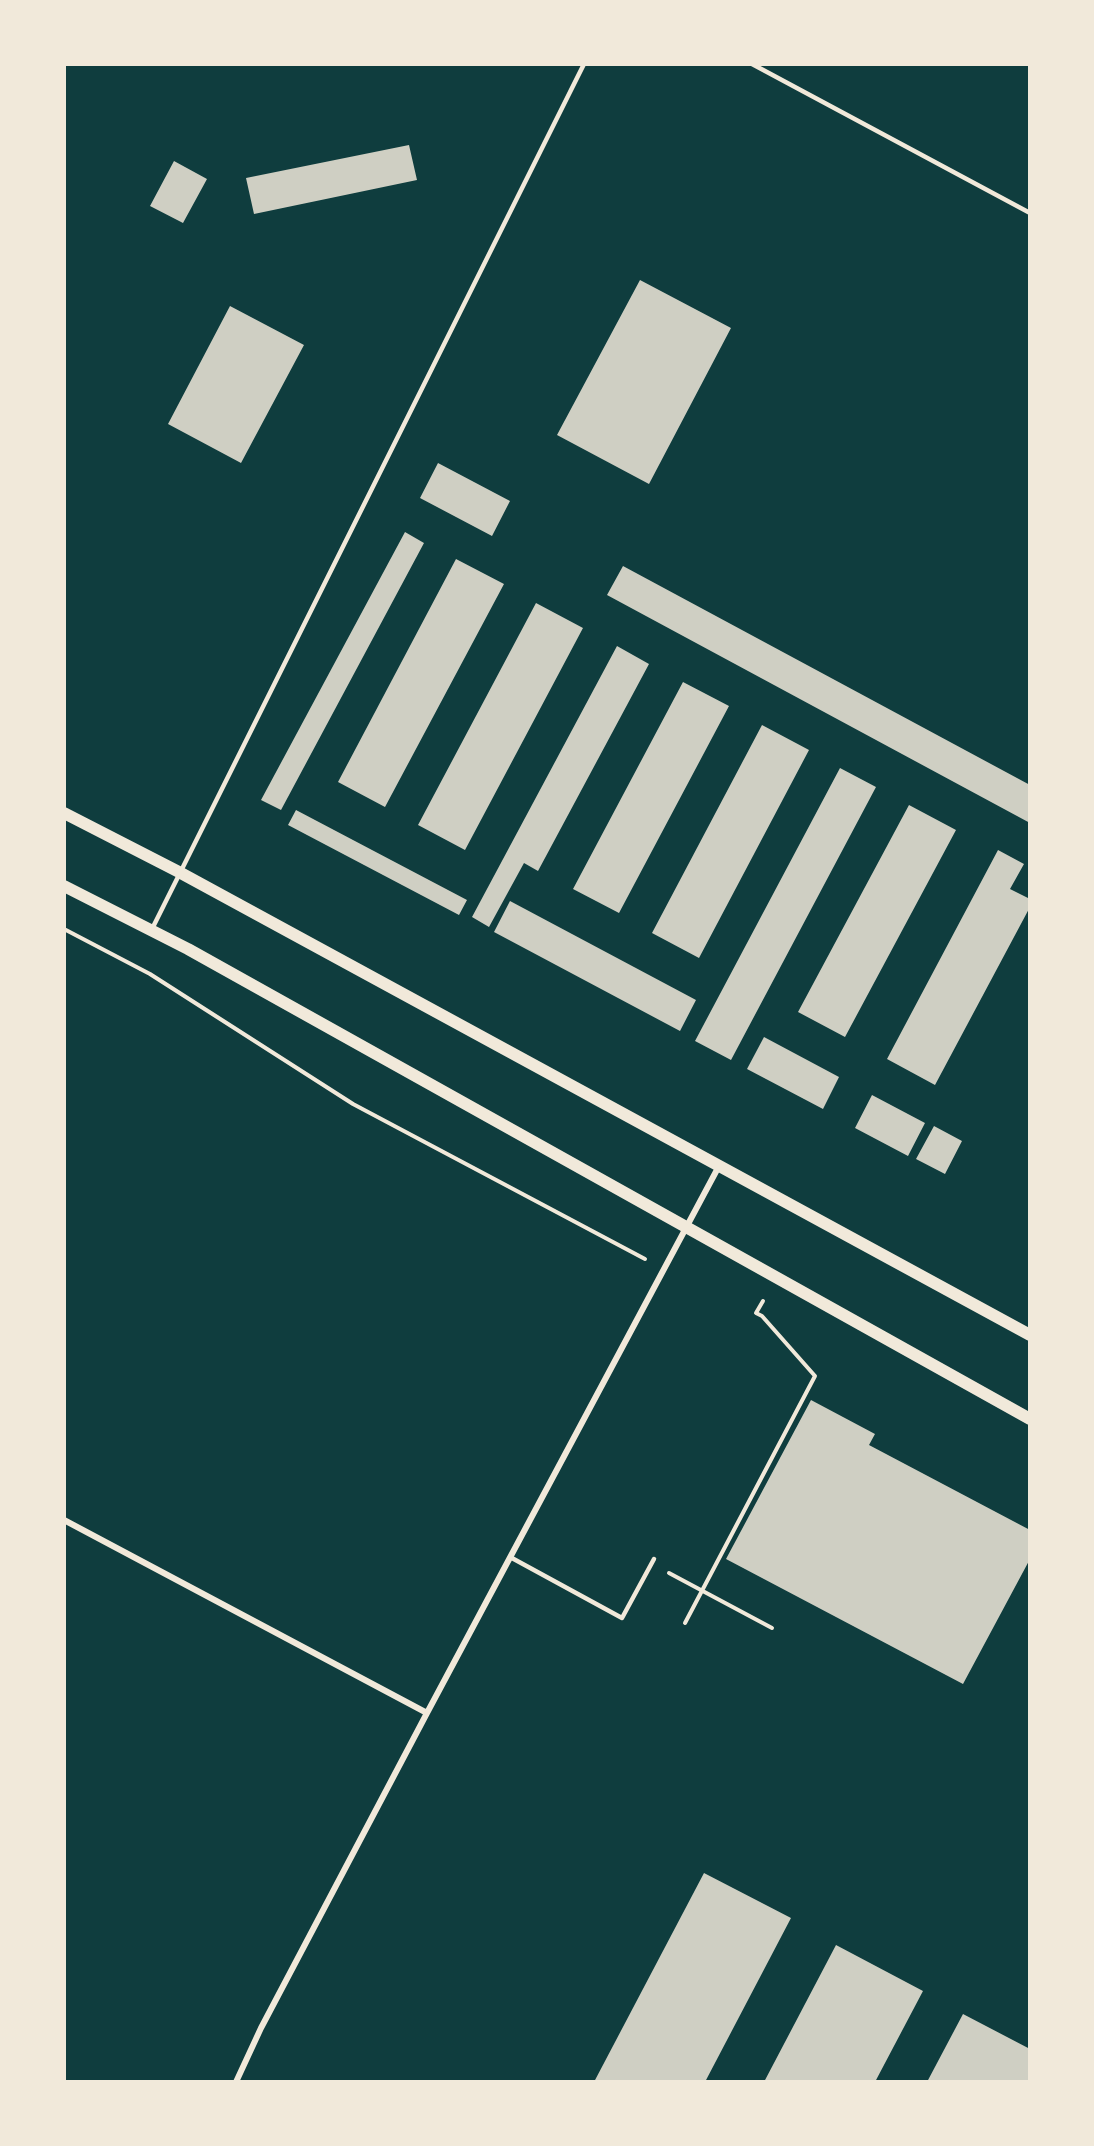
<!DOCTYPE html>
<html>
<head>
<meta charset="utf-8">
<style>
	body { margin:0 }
	#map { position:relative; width:1094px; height:2146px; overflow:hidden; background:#0f3d3e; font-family:Quicksand,sans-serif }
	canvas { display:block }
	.frame { position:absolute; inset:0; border:66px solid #f1e9da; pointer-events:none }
</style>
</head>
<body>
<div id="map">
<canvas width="1094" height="2146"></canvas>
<div class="frame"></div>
</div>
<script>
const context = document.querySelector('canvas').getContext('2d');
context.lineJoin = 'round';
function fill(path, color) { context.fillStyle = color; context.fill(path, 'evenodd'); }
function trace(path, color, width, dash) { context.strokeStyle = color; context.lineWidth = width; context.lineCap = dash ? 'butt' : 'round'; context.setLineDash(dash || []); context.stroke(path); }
const building = new Path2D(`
	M409 145 417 180 254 214 246 178Z
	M174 161 207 179 183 223 150 206Z
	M640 280 731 328 649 484 557 435Z
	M230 306 304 345 241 463 168 424Z
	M438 463 510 501 492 536 420 498Z
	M405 532 424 543 281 810 261 800Z
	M456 559 504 584 385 807 338 782Z
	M623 566 1030 785V823L607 595Z
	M536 603 583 628 465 850 418 825Z
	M617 646 649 664 538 871 524 863 489 927 472 917Z
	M683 682 729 706 619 913 573 889Z
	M762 725 809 750 699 958 652 933Z
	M840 768 876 787 731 1060 695 1041Z
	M909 805 956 830 845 1037 798 1012Z
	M296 810 467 900 459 915 288 825Z
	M998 850 1024 864 1010 889 1030 899V907L935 1085 887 1059Z
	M510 901 696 1000 680 1031 494 932Z
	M764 1037 839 1077 823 1109 747 1069Z
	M872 1095 925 1123 908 1156 855 1128Z
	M934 1126 962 1141 945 1174 916 1159Z
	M811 1400 875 1434 869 1445 1030 1530V1559L963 1684 726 1559Z
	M704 1873 791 1918 705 2082H594Z
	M836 1945 923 1991 875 2082H764Z
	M963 2014 1030 2049V2082H927Z`);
const path = new Path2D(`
	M64 929 150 974 353 1104 645 1259
	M669 1573 772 1628
	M685 1623 815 1376 762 1316 756 1313 763 1301`);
const service = new Path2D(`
	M752 64 1030 213
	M152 929 584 64
	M510 1557 622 1618 654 1559`);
const minor = new Path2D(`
	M64 1520 427 1713
	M236 2082 261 2028 427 1713 719 1166`);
const secondary = new Path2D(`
	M64 813 179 872 1030 1335
	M64 886 188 949 1030 1419`);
fill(building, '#cfcfc3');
trace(path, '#f1e9da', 4);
trace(service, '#f1e9da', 4.5);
trace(minor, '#f1e9da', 6);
trace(secondary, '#f1e9da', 12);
</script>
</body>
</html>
